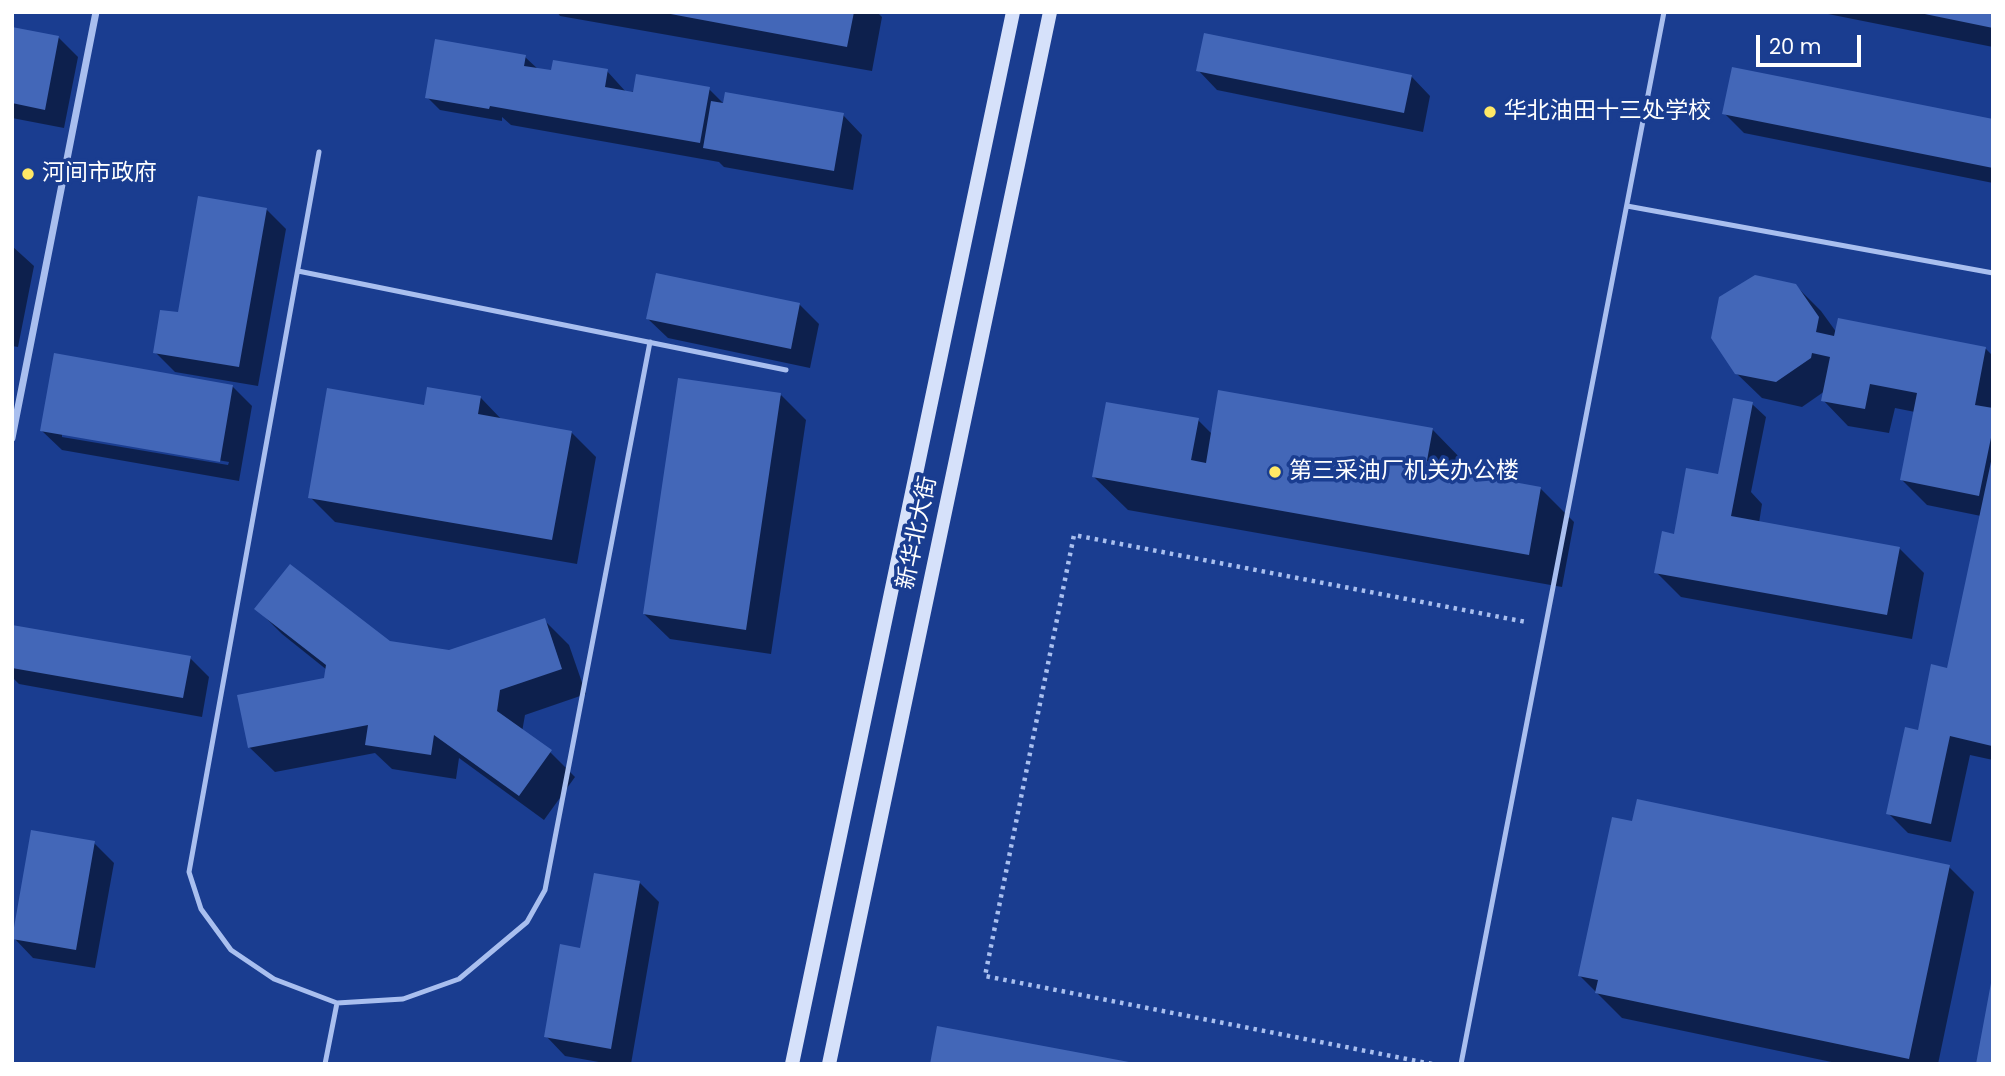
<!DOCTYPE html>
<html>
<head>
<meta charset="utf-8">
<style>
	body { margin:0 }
	#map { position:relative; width:2005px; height:1076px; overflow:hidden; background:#1a3d90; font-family:Poppins,sans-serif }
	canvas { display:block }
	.frame { position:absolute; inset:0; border:14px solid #fff; pointer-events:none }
	.scale { position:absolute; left:1756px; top:35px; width:105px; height:32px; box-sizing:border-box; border:4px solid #fff; border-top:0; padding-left:9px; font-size:21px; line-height:24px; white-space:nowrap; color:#fff; -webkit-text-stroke:5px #1a3d90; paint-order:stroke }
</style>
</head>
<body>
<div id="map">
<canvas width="2005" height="1076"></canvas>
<div class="frame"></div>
<div class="scale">20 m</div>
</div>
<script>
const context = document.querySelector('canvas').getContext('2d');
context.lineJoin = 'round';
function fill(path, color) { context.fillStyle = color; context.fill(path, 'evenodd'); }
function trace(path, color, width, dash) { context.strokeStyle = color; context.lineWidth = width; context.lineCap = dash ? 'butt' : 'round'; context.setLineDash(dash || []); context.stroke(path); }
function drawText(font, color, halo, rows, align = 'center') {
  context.font = font + ' Poppins,"Noto Sans SC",sans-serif'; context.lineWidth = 7; context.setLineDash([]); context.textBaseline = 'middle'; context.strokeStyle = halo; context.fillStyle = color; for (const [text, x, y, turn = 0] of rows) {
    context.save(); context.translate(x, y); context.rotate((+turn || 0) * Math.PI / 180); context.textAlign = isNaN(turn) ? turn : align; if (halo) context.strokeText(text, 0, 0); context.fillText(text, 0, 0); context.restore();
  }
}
const shadow = new Path2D(`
	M557 12H877L882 17 872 71 560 16Z
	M1818 12H1993V47Z
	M12 28 58 37 78 57 64 128 12 118Z
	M525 57 539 70 552 72 607 71 626 92 709 89 724 104 843 115 862 135 853 190 724 167 719 162 511 125 502 117V121L440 110 427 97Z
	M1198 70 1411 76 1430 96 1423 132 1217 90Z
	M1724 113 1993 121V183L1744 133Z
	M266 209 286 229 258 386 175 372 155 352 179 314Z
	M12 246 34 266 18 347 12 346Z
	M1796 286 1821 311 1837 333 1986 349 1993 356V760L1970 755 1951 842 1908 833 1888 813 1919 732 1948 670 1981 516 1927 505 1902 480 1915 412 1895 408 1889 433 1848 426 1823 400 1825 391 1802 407 1762 398 1736 373Z
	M799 304 819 324 810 368 668 338 648 319Z
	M232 386 252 406 239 481 62 450 42 431ZM62 433 229 462 228 465 62 437Z
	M781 395 806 420 771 654 670 639 644 614Z
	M481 398 503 421 571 432 596 457 577 564 335 522 310 497 426 407Z
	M1752 404 1766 417 1751 492 1762 504 1759 523 1899 548 1924 573 1912 639 1681 597 1656 572 1675 536 1723 476Z
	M1198 420 1212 434 1432 429 1465 463 1463 475 1540 488 1574 522 1562 587 1128 510 1094 477Z
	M257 609 389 643 450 652 544 620 569 645 586 694 525 715 522 732 550 752 575 777 544 820 459 758 456 779 392 769 375 753 275 772 249 747 325 680 327 670 282 634Z
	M12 627 190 658 209 677 202 717 19 684 12 677Z
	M94 843 114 863 95 968 33 958 14 938Z
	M1949 867 1974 892 1938 1064H1841L1622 1018 1580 976Z
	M640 883 659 902 631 1064H610L565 1056 546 1036 582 951Z
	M1993 986V1064H1977Z`);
const building = new Path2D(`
	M660 12H854L847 47Z
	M1920 12H1993V28L1920 13Z
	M12 27 59 36 45 110 12 103Z
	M1204 33 1412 75 1404 113 1196 71Z
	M435 39 526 55 524 66 551 70 553 60 608 69 605 87 633 92 636 74 710 87 700 143 490 106 489 109 425 98Z
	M1732 67 1993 119V168L1722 114Z
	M725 92 844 113 834 171 703 148 711 101 723 103Z
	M198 196 267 208 239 367 153 353 160 310 178 312Z
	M656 273 800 303 791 349 646 319Z
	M1755 275 1796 284 1819 317 1816 332 1834 336 1838 318 1986 347 1975 405 1993 408V428L1979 496 1900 480 1917 393 1870 384 1865 409 1821 401 1830 357 1812 353 1811 358 1776 382 1735 374 1711 338 1719 297Z
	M54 353 233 385 220 462 40 431Z
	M678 378 781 393 746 630 643 614Z
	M427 387 481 396 478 414 572 431 552 540 308 498 327 388 424 405Z
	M1218 390 1433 428 1426 466 1541 487 1529 555 1092 477 1106 402 1199 418 1191 460 1206 463Z
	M1733 398 1753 402 1731 516 1900 547 1887 615 1654 573 1662 531 1674 534 1686 468 1718 474Z
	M1992 457V746L1950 736 1931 824 1886 814 1905 727 1918 730 1931 664 1947 668Z
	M290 564 390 641 449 650 545 618 562 669 500 690 497 711 552 750 519 796 434 735 431 755 365 745 368 725 248 748 237 695 324 678 326 665 254 609Z
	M12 625 191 656 183 698 12 668Z
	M1637 799 1950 865 1909 1059 1595 993 1598 980 1578 976 1612 817 1632 821Z
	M31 830 95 841 76 950 12 939Z
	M594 873 640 881 611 1049 544 1037 560 944 580 948Z
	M1991 983 1993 1064H1976Z
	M937 1026 1129 1062 1128 1064H930Z`);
const path = new Path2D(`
	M1432 1064 985 976 1074 535 1526 622`);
const lane = new Path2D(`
	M319 152 189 872 201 909 231 950 274 979 337 1003 403 999 459 979 527 922 545 890 650 342
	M1627 206 1993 273
	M298 271 786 370
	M325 1064 337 1003
	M1461 1064 1664 12`);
const street = new Path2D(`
	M12 438 96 12`);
const secondary = new Path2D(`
	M792 1064 1013 12
	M829 1064 1050 12`);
const markers = [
	[1490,112,7,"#ffe866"],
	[28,174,7,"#ffe866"],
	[1275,472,7,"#ffe866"]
];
const poiNames = [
	["华北油田十三处学校",1504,112],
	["河间市政府",42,174],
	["第三采油厂机关办公楼",1289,472]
];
const streetNames = [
	["新华北大街",918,533,-78]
];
fill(shadow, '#0007');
fill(building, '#4367b8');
trace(path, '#a9bfef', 4.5, [3.5, 5]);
trace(lane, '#a9bfef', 5);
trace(street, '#a9bfef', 7);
trace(secondary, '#d6e1fa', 14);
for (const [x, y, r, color] of markers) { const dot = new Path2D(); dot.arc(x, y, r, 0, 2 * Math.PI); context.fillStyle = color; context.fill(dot); trace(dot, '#1a3d90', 2.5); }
drawText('23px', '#fff', '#1a3d90', poiNames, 'left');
drawText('23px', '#fff', '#1a3d90', streetNames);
</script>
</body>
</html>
